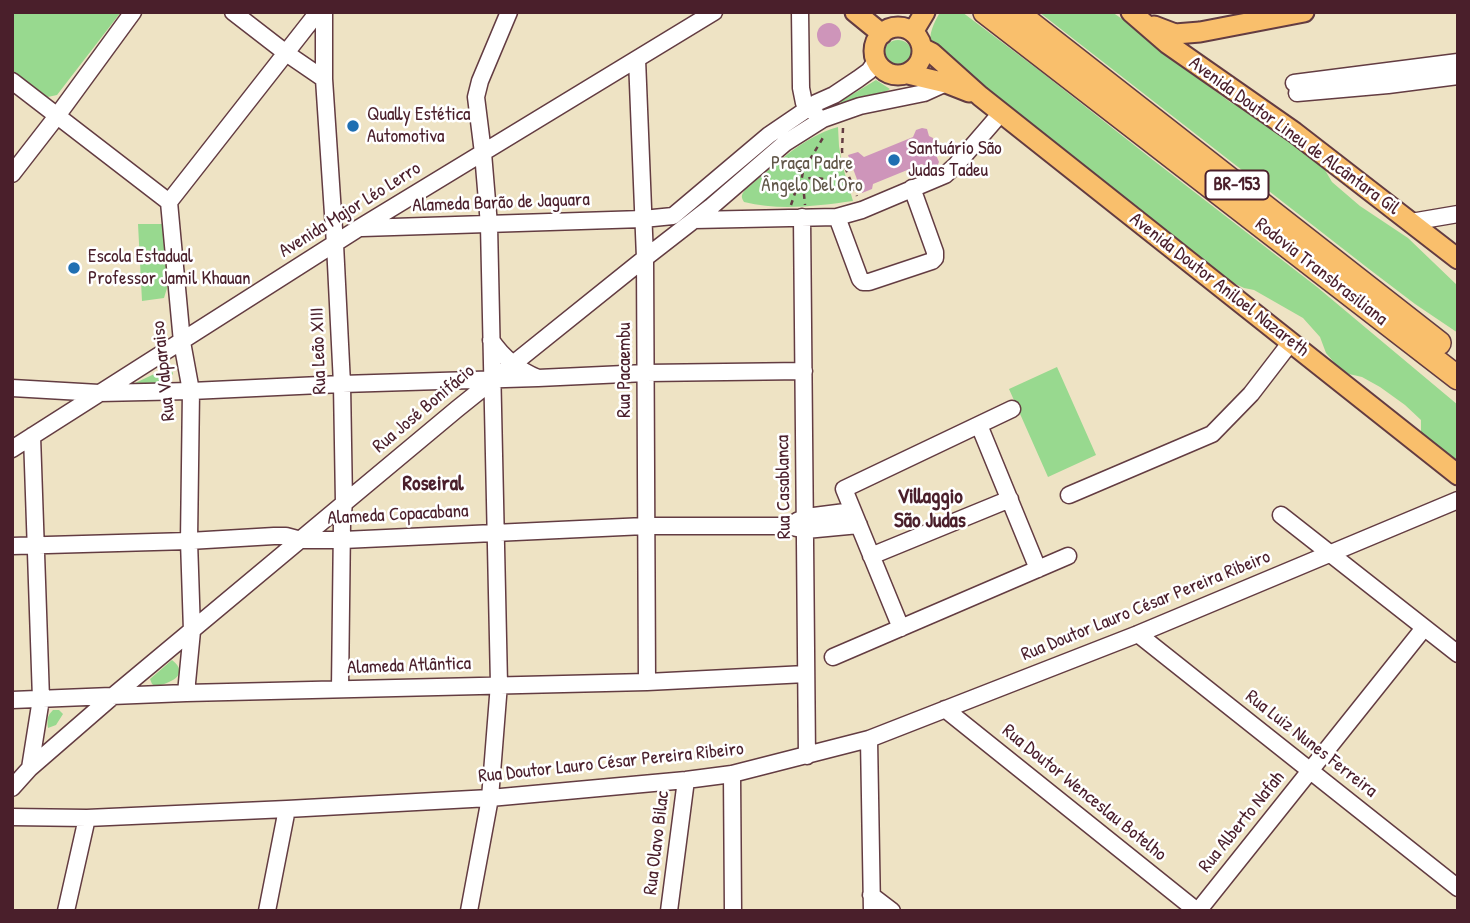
<!DOCTYPE html>
<html>
<head>
<meta charset="utf-8">
<style>
	body { margin:0 }
	#map { position:relative; width:1470px; height:923px; overflow:hidden; background:#eee3c4; font-family:"Patrick Hand",sans-serif }
	canvas { display:block }
	.frame { position:absolute; inset:0; border:14px solid #4a1f2b; pointer-events:none }
</style>
</head>
<body>
<div id="map">
<canvas width="1470" height="923"></canvas>
<div class="frame"></div>
</div>
<script>
const context = document.querySelector('canvas').getContext('2d');
context.lineJoin = 'round';
function fill(path, color) { context.fillStyle = color; context.fill(path, 'evenodd'); }
function trace(path, color, width, dash) { context.strokeStyle = color; context.lineWidth = width; context.lineCap = dash ? 'butt' : 'round'; context.setLineDash(dash || []); context.stroke(path); }
function drawText(font, color, halo, rows, align = 'center') {
  context.font = font + ' "Patrick Hand",sans-serif'; context.lineWidth = 5; context.setLineDash([]); context.textBaseline = 'middle'; context.strokeStyle = halo; context.fillStyle = color; for (const [text, x, y, turn = 0] of rows) {
    context.save(); context.translate(x, y); context.rotate((+turn || 0) * Math.PI / 180); context.textAlign = isNaN(turn) ? turn : align; if (halo) context.strokeText(text, 0, 0); context.fillText(text, 0, 0); context.restore();
  }
}
const green = new Path2D(`
	M12 12H121L57 95 43 98 12 75Z
	M940 12H962L1040 71 1153 160 1317 287 1458 405V462L1421 435V420L1405 405 1380 387 1362 377 1349 374 1338 367 1326 353 1320 337 1303 318 1254 290 1244 288 1227 280 931 47C928 34 934 23 940 12Z
	M1039 12H1112L1154 41 1153 44 1230 102 1246 109 1295 146 1325 170 1332 182 1360 206 1408 238 1458 286V333L1415 304 1369 269Z
	M884 54a14 14 0 1 1 28 0a14 14 0 1 1-28 0Z
	M876 80 890 89 879 96 845 109 841 104 840 100H843Z
	M838 127 839 146 842 164 853 201C818 206 779 211 744 202 741 197 741 195 745 190 774 166 802 137 838 127Z
	M138 224H165L167 288 164 298 142 301Z
	M169 367 173 373 169 384 131 385Z
	M1057 367 1096 455 1048 477 1009 389Z
	M172 660C191 675 169 684 155 686L152 684 150 679Z
	M53 710H59L63 714 56 725 48 728C47 719 47 716 53 710Z`);
const building = new Path2D(`
	M817 35a12 12 0 1 1 24 0a12 12 0 1 1-24 0Z
	M922 128 927 129 929 136 933 138 938 150 936 155 939 162 937 167 931 169 922 164 873 184 872 189 862 193 848 155 858 152 864 157 913 137 916 130Z`);
const path = new Path2D(`
	M843 128 842 151 845 167 857 196
	M765 177 773 185 784 181 803 183 805 179C820 175 835 184 851 181
	M803 184 805 205
	M791 205 797 187 801 183 803 171 824 136`);
const minor = new Path2D(`
	M233 12 286 53 324 79
	M324 12V79L335 244 342 384 344 503 342 523 340 689
	M800 12 801 88 804 103 815 113
	M637 59 645 258 647 682
	M12 81 169 202
	M1294 83 1458 62
	M1297 93 1388 85 1458 76
	M12 174 57 116 133 12
	M802 217 807 756
	M837 217 860 279 863 282H869L932 261 935 258V252L912 188
	M694 220 837 217 862 210 945 175 956 165 1001 113
	M1411 222 1458 214
	M362 228 643 219 673 216 769 135 816 103 834 95 858 79 869 71 876 61
	M491 340C503 358 518 370 538 378L646 373 804 371
	M12 388 99 393 191 391 342 384 538 378
	M979 425 1038 569
	M12 449 359 228 714 12
	M1069 495 1212 434 1251 394 1291 342
	M1281 515 1458 654
	M797 521 806 517 853 511
	M12 546 189 541 274 536H286L301 540H343L645 526H787L806 530 859 525
	M871 556 1010 499
	M901 628 844 489 1012 409
	M1138 634 1458 888
	M833 657 1068 556
	M186 693 192 631 189 541 191 391 182 342 169 202 318 12
	M12 700 186 693 647 682 806 674
	M945 709 1197 911
	M869 739 872 911
	M30 768 41 699 32 436
	M732 774 733 911
	M12 788 30 768 113 696 457 409 645 258 712 206 785 143 823 119 860 106 924 93 946 83
	M12 817 87 818 287 809 490 798 686 780 732 774 869 739 1138 634 1458 500
	M871 895 892 911
	M66 911 87 818
	M267 911 287 809
	M469 911 490 798 499 684 489 225 483 153 476 97 480 81 509 12
	M669 911 686 780
	M1198 911 1424 628`);
const major = new Path2D(`
	M855 12 882 34
	M1131 12 1168 44 1294 132 1458 259
	M1154 26 1175 34 1200 32 1304 12
	M874 51a24 24 0 1 1 48 0a24 24 0 1 1-48 0Z
	M913 32 925 12
	M922 48 932 53 980 96 1458 475
	M908 74 946 83 969 92`);
const highway = new Path2D(`
	M985 12 1458 378
	M1016 12 1439 343`);
const markers = [
	[353,126,7,"#1f6fb2"],
	[894,160,7,"#1f6fb2"],
	[74,268,7,"#1f6fb2"]
];
const shields = [
	[1237,185,63]
];
const shieldNames = [
	["BR-153",1237,185]
];
const poiNames = [
	["Qually Estética",367,115],
	["Automotiva",367,137],
	["Santuário São",908,149],
	["Judas Tadeu",908,171],
	["Escola Estadual",88,257],
	["Professor Jamil Khauan",88,279]
];
const streetNames = [
	["Avenida Doutor Lineu de Alcântara Gil",1294,136,36],
	["Alameda Barão de Jaguara",501,203,-2],
	["Avenida Major Léo Lerro",350,210,-32],
	["Rodovia Transbrasiliana",1321,272,38],
	["Avenida Doutor Aniloel Nazareth",1219,285,38],
	["Rua Leão XIII",319,351,-92],
	["Rua Pacaembu",625,370,-90],
	["Rua Valparaiso",164,371,-96],
	["Rua José Bonifácio",424,409,-40],
	["Rua Casablanca",784,487,-91],
	["Alameda Copacabana",398,515,-3],
	["Rua Doutor Lauro César Pereira Ribeiro",1146,606,-22],
	["Alameda Atlântica",409,666,-2],
	["Rua Luiz Nunes Ferreira",1311,744,38],
	["Rua Doutor Lauro César Pereira Ribeiro",611,763,-6],
	["Rua Doutor Wenceslau Botelho",1084,793,39],
	["Rua Alberto Nafah",1242,822,-51],
	["Rua Olavo Bilac",657,843,-83]
];
const parkNames = [
	["Praça Padre",812,164],
	["Ângelo Del'Oro",812,186]
];
const neighbourhoodNames = [
	["Roseiral",433,484],
	["Villaggio",930,497],
	["São Judas",930,521]
];
fill(green, '#98d98f');
fill(building, '#ce95ba');
trace(minor, '#633c42', 19);
trace(major, '#633c42', 23);
trace(highway, '#633c42', 26);
trace(path, '#633c42', 2.5, [5, 5]);
trace(minor, '#fff', 16);
trace(major, '#f9bf6c', 19);
trace(highway, '#f9bf6c', 23);
for (const [x, y, r, color] of markers) { const dot = new Path2D(); dot.arc(x, y, r, 0, 2 * Math.PI); context.fillStyle = color; context.fill(dot); trace(dot, '#fff', 2.5); }
for (const [x, y, w] of shields) { const box = new Path2D(); box.roundRect(x - w / 2, y - 14.5, w, 29, 5); context.fillStyle = '#fff'; context.fill(box); trace(box, '#4a1f2b', 2); }
drawText('bold 18px', '#4a1f2b', null, shieldNames);
drawText('19px', '#4a1f2b', '#fff', poiNames, 'left');
drawText('19px', '#4a1f2b', '#fff', streetNames);
drawText('19px', '#615749', '#fff', parkNames);
drawText('bold 21px', '#4a1f2b', '#fff', neighbourhoodNames);
</script>
</body>
</html>
